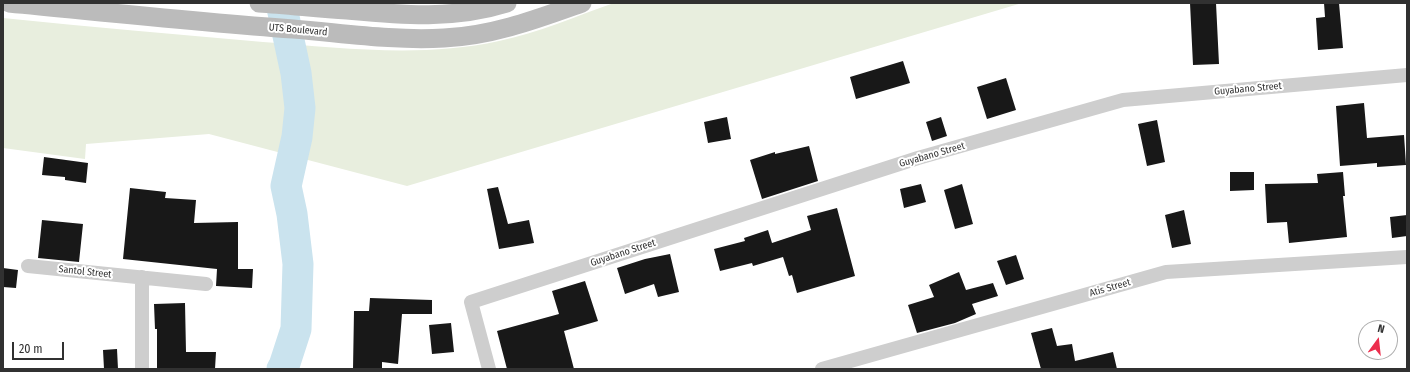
<!DOCTYPE html>
<html>
<head>
<meta charset="utf-8">
<style>
	body { margin:0 }
	#map { position:relative; width:1410px; height:372px; overflow:hidden; background:#fff; font-family:"Fira Sans Condensed",sans-serif }
	canvas { display:block }
	.frame { position:absolute; inset:0; border:4px solid #313131; pointer-events:none }
	.north { position:absolute; left:1358px; top:320px; width:40px; height:40px; box-sizing:border-box; background:#fff; border:1px solid #adadad; border-radius:50%; rotate:15deg; font-size:11px; font-weight:700; line-height:16px; text-align:center; color:#313131 }
	.north::after { content:''; display:block; margin:auto; width:14px; height:18px; background:#ec2e4d; clip-path:polygon(50% 0,100% 100%,50% 72%,0 100%) }
	.scale { position:absolute; left:12px; top:342px; width:52px; height:18px; box-sizing:border-box; border:2px solid #313131; border-top:0; padding-left:5px; font-size:12px; line-height:14px; white-space:nowrap; color:#313131; -webkit-text-stroke:3px #fff; paint-order:stroke }
</style>
</head>
<body>
<div id="map">
<canvas width="1410" height="372"></canvas>
<div class="frame"></div>
<div class="north">N</div>
<div class="scale">20 m</div>
</div>
<script>
const context = document.querySelector('canvas').getContext('2d');
context.lineJoin = 'round';
function fill(path, color) { context.fillStyle = color; context.fill(path, 'evenodd'); }
function trace(path, color, width, dash) { context.strokeStyle = color; context.lineWidth = width; context.lineCap = dash ? 'butt' : 'round'; context.setLineDash(dash || []); context.stroke(path); }
function drawText(font, color, halo, rows, align = 'center') {
  context.font = font + ' "Fira Sans Condensed",sans-serif'; context.lineWidth = 4; context.setLineDash([]); context.textBaseline = 'middle'; context.strokeStyle = halo; context.fillStyle = color; for (const [text, x, y, turn = 0] of rows) {
    context.save(); context.translate(x, y); context.rotate((+turn || 0) * Math.PI / 180); context.textAlign = isNaN(turn) ? turn : align; if (halo) context.strokeText(text, 0, 0); context.fillText(text, 0, 0); context.restore();
  }
}
const green = new Path2D(`
	M614 3H1022L407 186 209 134 86 144 85 159 3 148V18C90 27 176 34 263 42 341 48 422 58 499 41 538 33 576 16 614 3Z`);
const river = new Path2D(`
	M281 3 296 73 300 108 297 137 286 186 292 214 298 264 296 329 284 366 282 369`);
const building = new Path2D(`
	M1190 3H1216L1219 64 1193 65Z
	M1324 3H1339L1343 48 1318 50 1316 18 1325 17Z
	M903 61 910 83 856 99 850 77Z
	M1006 78 1016 110 987 119 977 87Z
	M1364 103 1367 138 1404 135 1406 165 1377 167V163L1340 166 1336 106Z
	M727 117 731 139 708 143 704 122Z
	M941 117 947 136 932 141 926 122Z
	M1157 120 1165 162 1147 166 1138 124Z
	M809 146 818 181 762 199 750 160 775 152V154Z
	M44 157 88 163 86 183 65 180V177L42 175Z
	M1230 172H1254V190L1230 191Z
	M1343 172 1345 196H1343L1347 237 1289 243 1287 222 1267 223 1265 184 1318 183 1317 174Z
	M921 184 926 202 904 208 900 189Z
	M962 184 973 224 955 229 944 190Z
	M498 187 508 224 529 220 534 243 499 249 487 189Z
	M130 188 166 192 165 198 196 200 194 223 238 222V269H253L252 288 216 286 217 269 123 259Z
	M837 208 855 276 797 293 792 275 789 276 783 257 753 266 752 263 720 271 714 249 745 241 744 238 768 230 772 243 811 230 807 216Z
	M1184 210 1191 244 1172 248 1165 215Z
	M1407 215V236L1392 238 1390 217Z
	M42 220 83 224 79 262 38 258Z
	M670 254 679 292 658 297 654 284 625 294 617 268 645 259Z
	M1016 255 1024 279 1006 285 997 261Z
	M3 268 18 270 16 288 3 287Z
	M959 272 966 290 993 283 998 296 972 304 976 314 955 323 917 333 908 305 934 297 929 285Z
	M585 281 598 321 564 331 574 369H507L497 331 559 314 552 291Z
	M370 298 432 300V314H402L398 364 382 362V369H353L354 311H369Z
	M185 303 186 352H216L215 369H157V329H155L154 304Z
	M451 323 454 352 432 354 429 325Z
	M1052 328 1057 346 1072 344 1075 361 1113 352 1117 369H1041L1031 333Z
	M117 349 118 369H104L103 350Z`);
const street = new Path2D(`
	M28 266 206 284
	M142 369V277
	M489 369 471 302 918 158 1123 100 1407 75
	M822 369 1166 272 1407 257`);
const secondary = new Path2D(`
	M9 3C104 12 198 22 293 29 343 33 394 41 444 38 492 36 537 19 582 3
	M259 3C288 5 318 8 347 10 402 15 453 20 507 3`);
const streetNames = [
	["UTS Boulevard",298,30,5],
	["Guyabano Street",1248,89,-5],
	["Guyabano Street",932,155,-16],
	["Guyabano Street",623,253,-18],
	["Santol Street",85,272,6],
	["Atis Street",1110,288,-16]
];
fill(green, '#e8eede');
trace(river, '#cae3ee', 31);
fill(building, '#181818');
trace(street, '#cecece', 14);
trace(secondary, '#bbb', 19);
drawText('10px', '#313131', '#fff', streetNames);
</script>
</body>
</html>
